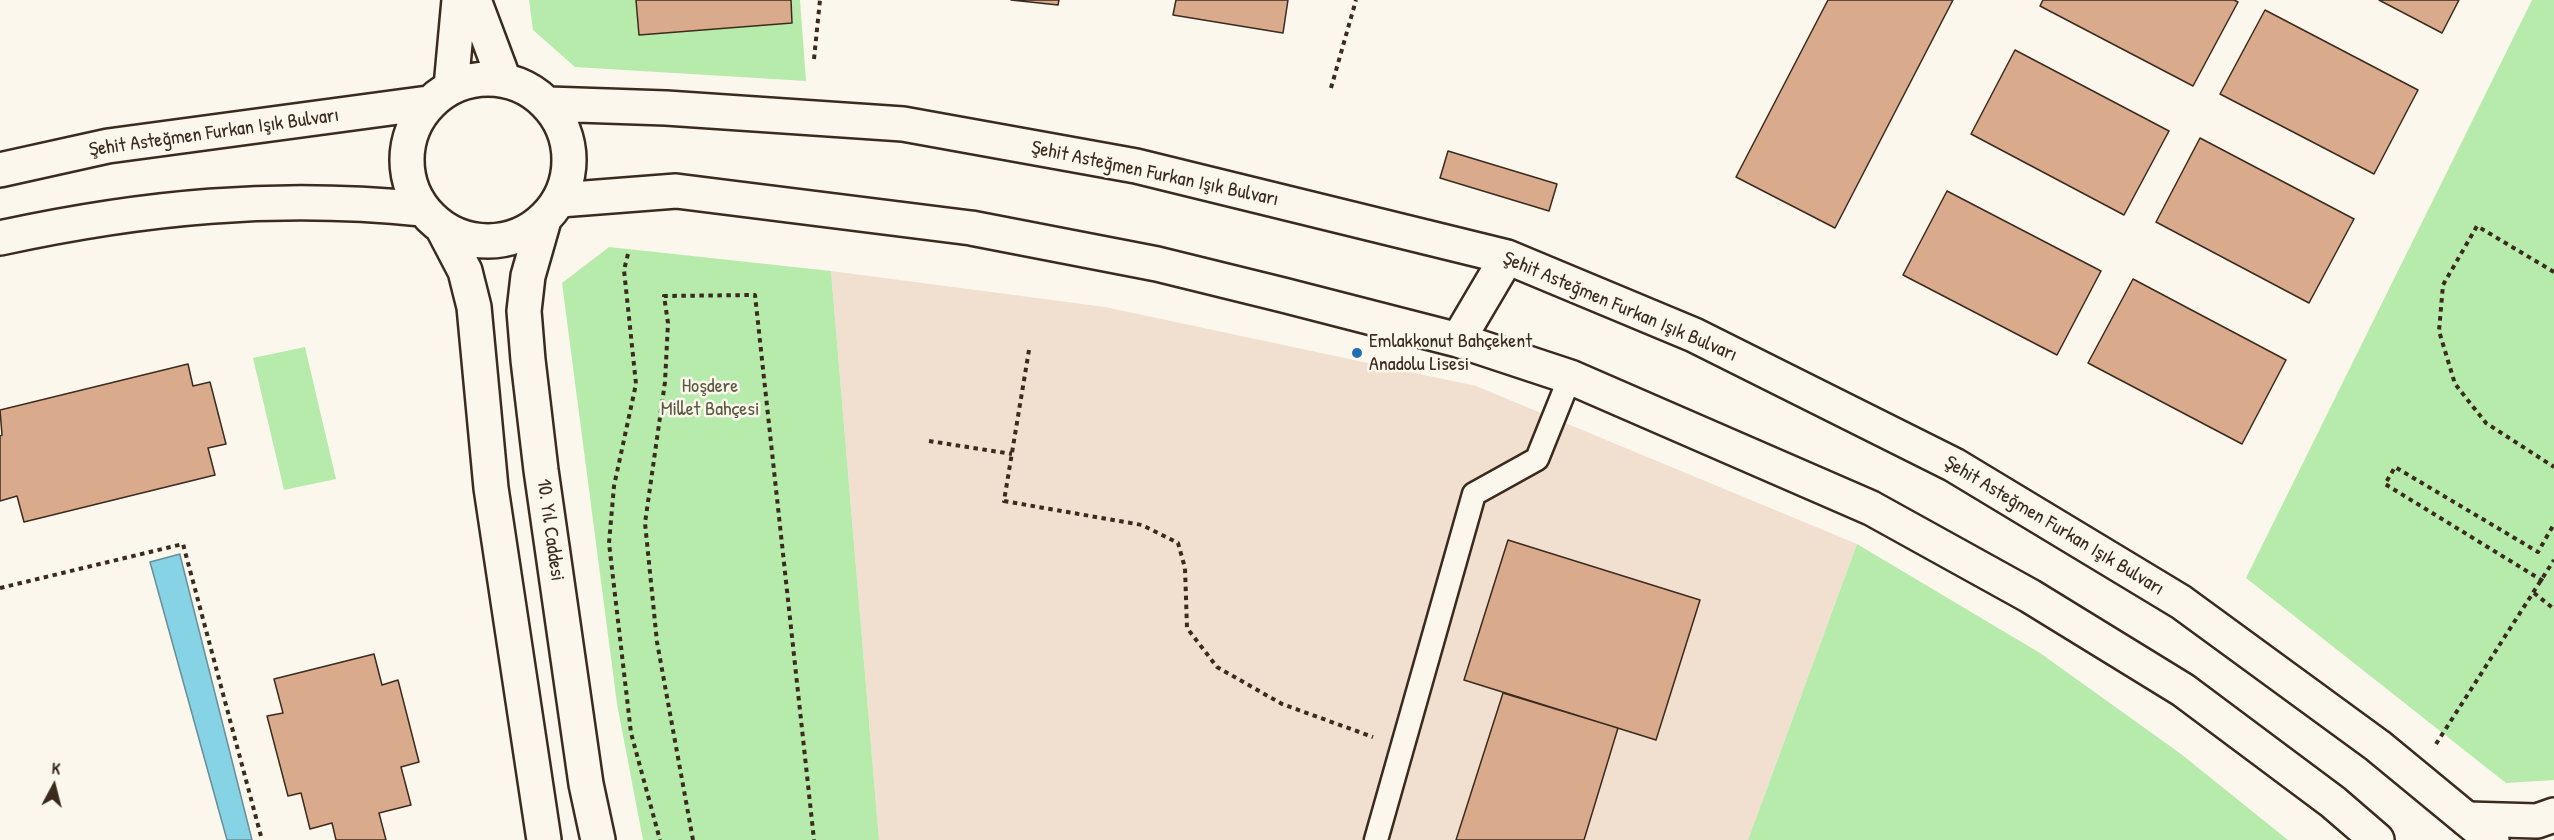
<!DOCTYPE html>
<html>
<head>
<meta charset="utf-8">
<style>
	body { margin:0 }
	#map { position:relative; width:2554px; height:840px; overflow:hidden; background:#fbf7ec; font-family:"Patrick Hand",sans-serif }
	canvas { display:block }
	.north { position:absolute; left:24px; top:756px; width:60px; height:60px; -webkit-text-stroke:4px #fbf7ec; paint-order:stroke; rotate:7deg; font-size:16px; font-weight:700; line-height:24px; text-align:center; color:#3b2a1e }
	.north::after { content:''; display:block; margin:auto; width:21px; height:27px; background:#3b2a1e; clip-path:polygon(50% 0,100% 100%,50% 72%,0 100%) }
</style>
</head>
<body>
<div id="map">
<canvas width="2554" height="840"></canvas>
<div class="north">K</div>
</div>
<script>
const context = document.querySelector('canvas').getContext('2d');
context.lineJoin = 'round';
function fill(path, color) { context.fillStyle = color; context.fill(path, 'evenodd'); }
function trace(path, color, width, dash) { context.strokeStyle = color; context.lineWidth = width; context.lineCap = dash ? 'butt' : 'round'; context.setLineDash(dash || []); context.stroke(path); }
function drawText(font, color, halo, rows, align = 'center') {
  context.font = font + ' "Patrick Hand",sans-serif'; context.lineWidth = 5; context.setLineDash([]); context.textBaseline = 'middle'; context.strokeStyle = halo; context.fillStyle = color; for (const [text, x, y, turn = 0] of rows) {
    context.save(); context.translate(x, y); context.rotate((+turn || 0) * Math.PI / 180); context.textAlign = isNaN(turn) ? turn : align; if (halo) context.strokeText(text, 0, 0); context.fillText(text, 0, 0); context.restore();
  }
}
const built = new Path2D(`
	M831 271 1105 307 1476 386 1857 544 1748 840H879Z`);
const green = new Path2D(`
	M529 0H800L806 81 575 67 533 30Z
	M2532 0H2554V780L2506 783 2246 578Z
	M609 247 831 271 879 840H643L617 704 562 283Z
	M305 347 336 479 284 490 253 358Z
	M1857 544 2040 653 2181 754 2288 840H1748Z`);
const water = new Path2D(`
	M180 554V555L252 840H227L150 562Z`);
const building = new Path2D(`
	M636 0H791L792 23 639 35Z
	M1011 0H1059L1058 5Z
	M1176 0H1288L1283 33 1173 15Z
	M1828 0H1953L1835 228 1736 177Z
	M2043 0H2234L2238 2 2193 86 2040 6Z
	M2379 0H2459L2442 33Z
	M2265 10 2418 90 2374 174 2220 94Z
	M2015 50 2169 131 2124 215 1971 134Z
	M2200 138 2354 219 2309 303 2156 222Z
	M1448 151 1557 184 1549 211 1440 178Z
	M1947 191 2101 271 2057 355 1903 275Z
	M2133 279 2286 360 2242 444 2088 363Z
	M188 364 193 386 210 382 226 444 208 448 215 475 24 522 17 496 0 501V436L2 435 0 410Z
	M1508 540 1700 600 1656 740 1464 680Z
	M374 654 382 685 398 680 419 762 401 767 411 805 379 813 386 840H336L332 823 310 829 301 793 288 796 267 716 283 713 274 679Z
	M1503 693 1618 728 1584 840H1456Z`);
const path = new Path2D(`
	M814 59 820 0
	M1331 88 1356 0
	M628 254 624 270 636 384 614 486 609 543 631 733 660 840
	M2554 272 2477 226 2443 285 2439 331 2455 384 2486 423 2554 467
	M1029 350 1004 501 1142 525 1178 543 1185 568 1187 628 1217 667 1282 704 1373 737
	M929 441 1012 454
	M2543 581 2385 484 2395 467 2538 552 2554 524
	M0 588 183 544 262 840
	M2534 593 2554 609
	M2436 744 2554 560
	M693 840 657 642 645 523 665 382 668 323 664 296 755 295 814 840`);
const lane = new Path2D(`
	M1376 840 1474 494 1537 459 1570 377`);
const street = new Path2D(`
	M2467 819 2537 821 2554 815`);
const secondary = new Path2D(`
	M474 0 504 80
	M407 160a81 81 0 1 1 162 0a81 81 0 1 1-162 0Z
	M451 87 459 0
	M548 104 666 108 903 124 1136 166 1507 257 1694 335 1954 465 2181 602 2378 746 2492 840
	M0 170 108 146 428 103
	M560 200 676 191 971 228 1157 264 1283 295 1458 340 1570 377 1871 508 2030 596 2183 690 2333 802 2377 840
	M544 220 528 276 524 311 528 360 541 470 586 784 598 840
	M443 229 465 271 474 307 491 488 544 840
	M0 238C143 207 276 194 422 209
	M1458 340 1507 257`);
const markers = [
	[1357,353,6,"#1f6fb2"]
];
const streetNames = [
	["Şehit Asteğmen Furkan Işık Bulvarı",214,133,-8],
	["Şehit Asteğmen Furkan Işık Bulvarı",1155,174,12],
	["Şehit Asteğmen Furkan Işık Bulvarı",1620,307,23],
	["Şehit Asteğmen Furkan Işık Bulvarı",2054,526,31],
	["10. Yıl Caddesi",550,530,82]
];
const poiNames = [
	["Emlakkonut Bahçekent",1369,342],
	["Anadolu Lisesi",1369,365]
];
const parkNames = [
	["Hoşdere",710,387],
	["Millet Bahçesi",710,410]
];
fill(built, '#f1e0cf');
fill(green, '#b7ebac');
fill(water, '#86d3e6');
trace(water, '#688f96', 1.5);
fill(building, '#d9aa8b');
trace(building, '#3b2a1e', 1.5);
trace(lane, '#3b2a1e', 27);
trace(street, '#3b2a1e', 38);
trace(secondary, '#3b2a1e', 38);
trace(path, '#3b2a1e', 4, [4.5, 4.5]);
trace(lane, '#fbf7ec', 22);
trace(street, '#fbf7ec', 33);
trace(secondary, '#fbf7ec', 33);
for (const [x, y, r, color] of markers) { const dot = new Path2D(); dot.arc(x, y, r, 0, 2 * Math.PI); context.fillStyle = color; context.fill(dot); trace(dot, '#fbf7ec', 2); }
drawText('20px', '#3b2a1e', '#fbf7ec', streetNames);
drawText('20px', '#3b2a1e', '#fbf7ec', poiNames, 'left');
drawText('20px', '#5a5a42', '#fbf7ec', parkNames);
</script>
</body>
</html>
